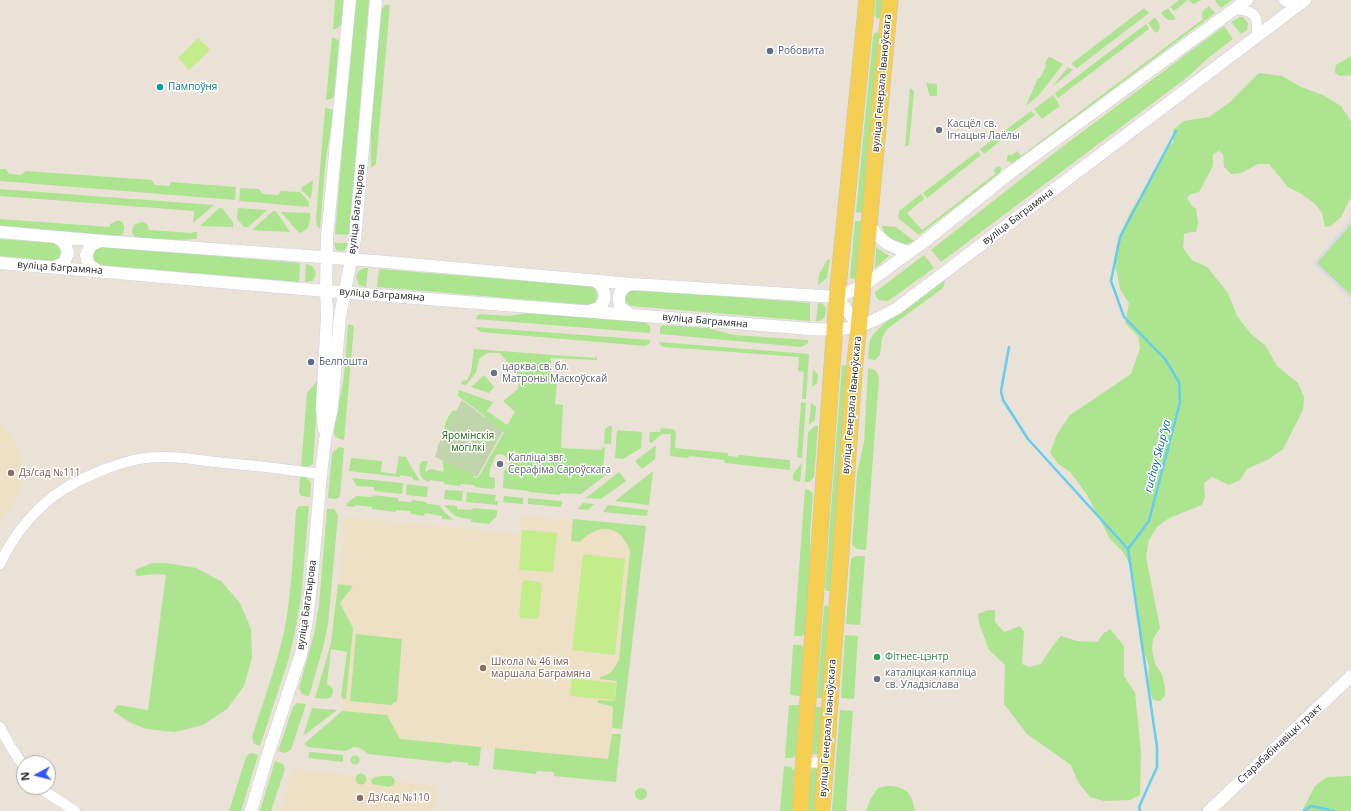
<!DOCTYPE html>
<html>
<head>
<meta charset="utf-8">
<style>
	body { margin:0 }
	#map { position:relative; width:1351px; height:811px; overflow:hidden; background:#eae2d7; font-family:"Open Sans",sans-serif }
	canvas { display:block }
	.north { position:absolute; left:16px; top:755px; width:40px; height:40px; box-sizing:border-box; background:#fff; border:1px solid #a9a9a9; border-radius:50%; rotate:263deg; font-size:11px; font-weight:700; line-height:16px; text-align:center; color:#272727 }
	.north::after { content:''; display:block; margin:auto; width:14px; height:18px; background:#3057ff; clip-path:polygon(50% 0,100% 100%,50% 72%,0 100%) }
</style>
</head>
<body>
<div id="map">
<canvas width="1351" height="811"></canvas>
<div class="north">N</div>
</div>
<script>
const context = document.querySelector('canvas').getContext('2d');
context.lineJoin = 'round';
function fill(path, color) { context.fillStyle = color; context.fill(path, 'evenodd'); }
function trace(path, color, width, dash) { context.strokeStyle = color; context.lineWidth = width; context.lineCap = dash ? 'butt' : 'round'; context.setLineDash(dash || []); context.stroke(path); }
function drawText(font, color, halo, rows, align = 'center') {
  context.font = font + ' "Open Sans",sans-serif'; context.lineWidth = 3; context.setLineDash([]); context.textBaseline = 'middle'; context.strokeStyle = halo; context.fillStyle = color; for (const [text, x, y, turn = 0] of rows) {
    context.save(); context.translate(x, y); context.rotate((+turn || 0) * Math.PI / 180); context.textAlign = isNaN(turn) ? turn : align; if (halo) context.strokeText(text, 0, 0); context.fillText(text, 0, 0); context.restore();
  }
}
const industrial = new Path2D(`
	M1351 219V300L1313 263Z`);
const education = new Path2D(`
	M0 422 8 431 15 442 20 454 22 467V479L19 493 13 505 0 521Z
	M521 515 635 526 610 761 338 734 351 632 336 607 345 517 520 534Z
	M293 768 437 786 434 811H280Z`);
const green = new Path2D(`
	M335 0H343C343 6 343 24 339 27 338 29 335 29 333 29Z
	M355 0H369L349 235 335 234Z
	M876 0H882L880 18 877 19 875 16Z
	M1179 0H1201L1196 3 1193 4 1188 0 1174 11 1170 7Z
	M1217 0H1232L1221 8 1215 1Z
	M385 5H390L376 164 371 168C369 116 377 62 381 10Z
	M1209 6 1215 13 1022 157 1013 163 1007 161V156L1010 154 1011 156 1017 151 1021 156 1203 19C1200 12 1204 10 1209 6Z
	M1144 8 1149 13 1077 68 1071 64Z
	M1168 8 1176 19C1169 22 1165 19 1161 13Z
	M1155 17C1159 23 1163 28 1156 33L1148 23Z
	M1240 17H1243L1248 23 1247 30 1241 34 1231 22Z
	M1146 24 1149 29 1058 98 1055 93Z
	M1224 26 1233 39 1207 59 1185 79 941 262 931 250 1058 150Z
	M877 32 879 34 862 213 856 212 873 36 875 33Z
	M332 37 338 40 339 43 334 95 333 98 326 100Z
	M1351 56V75L1340 76 1335 73 1336 65Z
	M1050 57 1063 64 1039 95 1026 106 1038 78H1040L1046 66 1045 64 1047 59Z
	M1068 67 1073 70 1052 87Z
	M1259 73 1282 76 1301 87 1323 95 1341 106 1351 122V197L1341 217 1331 226 1325 227 1322 213 1315 204 1300 193 1288 187 1269 164H1258L1241 173 1231 174 1224 167 1223 154 1219 151 1213 154V166L1199 192 1191 194 1187 198 1192 206 1196 209 1198 223 1196 232H1190L1184 234 1183 248 1192 260 1207 267 1228 293 1237 316 1251 334 1265 345 1277 366 1298 383 1304 397 1303 410 1283 449 1269 459 1247 469 1240 480 1229 485 1212 477 1204 483 1205 497 1202 505 1169 518 1157 527 1149 540 1146 557 1160 628 1153 639 1152 650 1155 664 1162 674 1165 687V696L1160 701 1153 700 1148 687 1149 666 1143 649 1139 629 1135 587 1131 567 1123 552 1110 539 1087 495 1070 472 1058 464 1050 453 1057 434 1070 415 1131 374 1140 348 1138 336 1125 323 1129 303 1120 289 1114 259 1120 235 1131 211 1161 162 1166 148 1173 143V130L1184 121 1209 117 1230 102Z
	M926 83 937 84V96H930Z
	M910 88 914 91 909 145 905 146Z
	M1053 95 1060 106 1042 119 1034 109Z
	M325 108 331 109 333 111V117L326 157 320 229 317 226 316 219Z
	M1031 111 1035 115 1002 140 999 135Z
	M996 137 1000 141 984 154 980 149Z
	M978 151 981 155 927 198 923 193Z
	M998 166 1001 168 1000 173 919 235 898 218 899 211 921 194 924 199 907 213 922 230 995 174 994 170Z
	M0 169H6L9 174 21 175 26 171 152 180 155 185 169 186 171 182 236 187 235 200 0 181Z
	M313 180 311 199 301 190 302 187Z
	M240 188 259 189 263 194 278 195 281 191 300 192 309 202V207L239 201Z
	M0 189 214 205 193 223 194 211 0 196Z
	M219 208H222L233 222V227L200 226Z
	M238 208 267 210 248 227H244L237 219Z
	M273 211H276L290 232 252 230Z
	M281 212 310 213C310 223 310 230 299 233Z
	M0 219 110 227V224L118 220C125 223 125 227 123 234L120 236 0 226Z
	M855 221H861L856 278 854 279H852L850 277Z
	M143 222 147 224 149 230 192 233 193 232H197V239L178 240 137 238 133 235 132 231 134 225 138 223Z
	M1351 224V295L1317 263Z
	M882 226 896 227 914 241C910 243 905 246 901 245 893 243 883 234 882 226Z
	M0 239 54 243 58 246 61 253 58 260 54 261 0 256Z
	M334 243H348L345 250 340 251 336 250Z
	M98 246 300 263 299 282 98 265 93 264 90 253Z
	M876 247 889 256 875 268Z
	M924 255 934 268 888 301 879 300 876 297 875 292Z
	M828 259 830 260 827 278 818 285 819 274Z
	M306 264C314 265 318 272 314 279L312 281 305 282Z
	M364 268H368L366 287 359 285 356 277 358 271Z
	M379 269 590 286C598 289 599 296 594 304L590 305 377 287Z
	M943 280 945 282 943 288 887 329 882 338 880 355 875 360 868 359C869 353 868 344 871 338 878 324 928 291 943 280Z
	M635 289 810 303V321L631 306 627 304 625 301 626 291Z
	M818 303H822L826 308 825 317 820 321H816Z
	M528 313 645 322C650 325 651 328 650 333L476 319 478 315 481 314 508 316Z
	M348 324 354 326 344 440C338 439 334 437 334 431 334 417 339 402 342 389 346 368 346 345 348 324Z
	M663 325 708 328 734 335 808 340V343L801 347 660 334V328Z
	M475 327 650 340 649 344 645 346 481 332Z
	M659 342 809 354 806 399H802L804 372 798 371 799 357 664 347 660 345Z
	M474 349 595 358 596 355 597 360 551 358 550 382H557L555 404 563 405 561 448 601 450 602 447 605 448 603 469 607 474 581 494 561 493 560 495 529 492V491L503 488 504 470 510 468C509 460 505 452 496 455L490 469 489 477 495 478V487L492 489 475 487 474 485 461 484 460 486 444 484V482L430 480 429 482 423 479C419 474 418 466 422 461H427L428 462 425 469 426 472 431 469 444 472 442 456 483 417H486L458 396 459 390 493 402 487 411 507 425 515 412 503 401 518 389 519 377 500 353H487L479 359 476 373 466 385 461 384 462 381 467 380 471 372ZM497 427 504 432 478 478 473 477 482 460Z
	M842 365 848 366 832 589 830 591H826L825 588Z
	M868 368C874 369 877 370 879 377L866 550 857 549 852 545 857 473 864 443Z
	M813 369 818 375 817 383 812 387Z
	M484 375 494 387 489 393 471 387Z
	M317 381 316 419 313 464 305 468H301L307 393Z
	M801 402 806 403 802 458 797 457Z
	M811 403 816 407 815 420 809 425Z
	M453 410 456 411 447 433 444 430C445 422 448 417 453 410Z
	M609 426H612L611 444H604L605 429Z
	M815 426H818L814 477 809 482H805L808 432Z
	M661 428 673 429 676 432 675 448 728 453V456L738 457 739 455 790 460V470L725 463 724 460 689 456 688 458 670 456 671 434H662L651 443 649 442 650 432H660Z
	M617 430 642 432 641 448 623 459 615 458Z
	M655 446H656L655 459 642 469 635 461Z
	M339 447 344 448 340 496 336 499 328 498 332 453Z
	M399 456 406 457C410 466 415 472 420 481L414 480 412 477 400 475V477L349 471 351 458 382 461 381 472 396 474Z
	M802 463 800 482 795 481 793 479V474Z
	M653 471 649 505 615 501Z
	M619 472 626 481 601 499 586 498Z
	M300 477H306L311 483 310 497 301 496 299 492Z
	M352 478 403 483 402 494 374 491V487L357 486Z
	M407 484 428 487 427 497 406 495Z
	M805 489 809 490 813 494 810 534V558L806 633 802 636H794Z
	M445 490 463 491 462 501 444 499Z
	M467 492 496 495 495 501H498V505L466 502Z
	M373 495 398 498V501L411 502 412 500 426 502 427 504 439 505 445 513 454 520 442 519V516L425 513 424 516 411 514 410 511 396 510V512L372 509V507L355 505V507L346 506 347 503 356 496 372 497Z
	M504 496 523 498V504L503 502Z
	M528 498 562 501 561 507 528 504Z
	M583 503 594 504 588 510 578 509Z
	M444 505 457 506V509L472 510 473 508 497 510V516L489 524 471 522V519C456 518 454 516 444 505Z
	M608 505 648 510 647 516 603 512Z
	M299 506H309L301 598 295 632 289 658 260 746 254 744 252 737C263 702 276 667 284 632 292 592 293 551 296 510Z
	M327 509H334L338 515 328 624 323 648 309 696C303 696 301 693 299 688L314 635 319 605Z
	M573 519 646 526 622 729 612 728 613 708 611 706 598 703V700L615 701 617 681 600 679V677C611 675 614 669 619 660L630 552C623 525 598 522 580 542L571 541Z
	M855 556H865L860 625 846 624 851 559Z
	M152 563H167L196 568 221 581 240 603 251 629 252 658 244 686 227 709 203 725 175 732 146 729 129 722 113 711 118 705 148 710 166 575 154 574 137 576 135 570Z
	M338 584 353 586 340 603 353 628 346 699H343L341 696 347 652 331 649 327 684C333 687 335 691 331 697L327 699 315 698 331 643Z
	M826 605 830 607 824 698H817L824 607Z
	M988 610H995V622L1004 632 1020 626 1024 632 1022 664 1029 667 1041 664 1052 647 1061 636 1077 641 1097 642 1104 633 1110 629 1124 646V676L1135 693 1141 752 1140 795 1130 800 1104 801 1090 797 1078 782 1071 765 1027 734 1004 704 1005 665 989 650 979 623 978 614Z
	M356 634 402 639 397 701 391 705 350 701Z
	M845 635 858 636 854 699 841 698Z
	M793 645H801L804 648 800 696 790 695Z
	M297 703 306 704 291 750 285 753 278 751 293 707Z
	M789 705H799L796 754 793 758H785Z
	M816 707H822L819 753 817 755 814 754 812 752Z
	M312 708 337 710 303 736Z
	M840 710 853 711 846 811H832Z
	M342 711 387 715 400 739 481 747 479 766 468 765V763L452 761 451 763 368 754 360 748 354 747 345 751 308 747 304 744Z
	M612 734H621L616 782 554 776V772L537 771 536 774 493 769 495 748 608 759Z
	M309 752 343 755V762L308 758Z
	M252 753 258 755 241 811H229L246 757 249 754Z
	M350.5 760a4.5 4.5 0 1 1 9 0a4.5 4.5 0 1 1-9 0Z
	M275 761 283 764 285 769 271 811H260Z
	M784 766 791 767 794 771 792 811H780Z
	M813 768H816L818 770 815 811H808L811 770Z
	M355.5 779a5.5 5.5 0 1 1 11 0a5.5 5.5 0 1 1-11 0Z
	M383 776H391L394 778 395 782 393 785 389 787 372 784 371 780 375 777Z
	M1351 776V811H1302L1315 786 1327 777Z
	M887 786C906 786 912 793 915 811H866L870 800 878 788Z
	M635 794a6 6 0 1 1 12 0a6 6 0 1 1-12 0Z`);
const cemetery = new Path2D(`
	M462 400 503 431 477 477 435 457 439 443Z`);
const pitch = new Path2D(`
	M198 38 210 50 189 70 178 58Z
	M522 530 557 533 553 572 519 570Z
	M583 554 625 559 615 655 572 650Z
	M525 580 539 582 542 584 539 616 536 619 521 618 519 615 522 584Z
	M572 678 616 683 615 700 570 696Z`);
const stream = new Path2D(`
	M1009 347 1001 391 1003 400 1028 439 1128 549
	M1140 811 1139 807 1157 767V747L1128 549 1149 521 1180 402 1179 382 1165 359 1124 317 1111 281 1120 237 1176 131
	M1304 811 1311 806 1334 811`);
const minor = new Path2D(`
	M1284 0C1289 4 1295 4 1301 3
	M1236 9C1256 11 1258 16 1257 36
	M0 564C13 535 37 506 64 489 78 480 93 474 108 468 120 464 133 459 146 458 167 455 194 459 215 462 251 465 286 469 321 474
	M0 727 9 744 24 767
	M803 762 825 763
	M40 787 44 791 75 811`);
const tertiary = new Path2D(`
	M869 225C883 243 888 246 909 252
	M0 232 102 241 375 261 632 284 837 297 863 286 921 244 1010 173 1247 0
	M0 263 326 291 811 329C827 330 843 330 859 326 872 323 884 315 896 309L1305 0
	M54 267 64 263 68 253 65 243 56 237
	M98 271 89 265 86 255 91 245 100 241
	M837 297 859 326
	M589 311 599 308C609 298 605 283 591 280
	M630 314 621 308C616 297 620 287 632 284
	M324 429 322 408 327 315 326 291 327 237 350 0
	M251 811 268 754 301 654 307 620 312 577 321 474 325 440 332 408 340 316 355 239 376 0
	M1209 811 1351 676`);
const primary = new Path2D(`
	M800 811 837 297 867 0
	M822 811 854 373 869 225 890 0`);
const markers = [
	[770,51,4,"#5c6f8a"],
	[160,87,4,"#0f9aa8"],
	[939,130,4,"#6b7280"],
	[311,362,4,"#5c6f8a"],
	[494,373,4,"#6b7280"],
	[500,464,4,"#6b7280"],
	[11,473,4,"#8d6e63"],
	[877,657,4,"#2e9e5b"],
	[483,668,4,"#8d6e63"],
	[877,679,4,"#6b7280"],
	[360,798,4,"#8d6e63"]
];
const serviceNames = [
	["Робовита",778,51],
	["Белпошта",319,362]
];
const streetNames = [
	["вуліца Генерала Іваноўскага",882,83,-85],
	["вуліца Багатырова",357,209,-84],
	["вуліца Баграмяна",1018,217,-37],
	["вуліца Баграмяна",60,268,4],
	["вуліца Баграмяна",382,295,4],
	["вуліца Баграмяна",705,321,5],
	["вуліца Генерала Іваноўскага",852,405,-85],
	["вуліца Багатырова",307,605,-82],
	["вуліца Генерала Іваноўскага",828,728,-86],
	["Старабабінавіцкі тракт",1280,744,-43]
];
const cultureNames = [
	["Пампоўня",168,87]
];
const worshipNames = [
	["Касцёл св.",947,124],
	["Ігнацыя Лаёлы",947,136],
	["царква св. бл.",502,367],
	["Матроны Маскоўскай",502,379],
	["Капліца звг.",508,458],
	["Серафіма Сароўскага",508,470],
	["каталіцкая капліца",885,673],
	["св. Уладзіслава",885,685]
];
const parkNames = [
	["Яромінскія",468,436],
	["могілкі",468,448]
];
const educationNames = [
	["Дз/сад №111",19,473],
	["Школа № 46 імя",491,662],
	["маршала Баграмяна",491,674],
	["Дз/сад №110",368,798]
];
const leisureNames = [
	["Фітнес-цэнтр",885,657]
];
const waterNames = [
	["ruchay Skup’’ya",1158,456,-75]
];
fill(industrial, '#dbd9e2');
fill(education, '#eee0c5');
fill(green, '#ade490');
fill(cemetery, '#c1d5ad');
fill(pitch, '#c3ec8b');
trace(stream, '#64cdf2', 2.5);
trace(minor, '#ccd0e1', 11);
trace(tertiary, '#ccd0e1', 13);
trace(primary, '#c3c3c3', 17);
trace(minor, '#fff', 10);
trace(tertiary, '#fff', 12);
trace(primary, '#f5cf51', 16);
for (const [x, y, r, color] of markers) { const dot = new Path2D(); dot.arc(x, y, r, 0, 2 * Math.PI); context.fillStyle = color; context.fill(dot); trace(dot, '#fff', 1.5); }
drawText('10px', '#4e5e75', '#fff', serviceNames, 'left');
drawText('10px', '#272727', '#fff', streetNames);
drawText('10px', '#0d838f', '#fff', cultureNames, 'left');
drawText('10px', '#5b616d', '#fff', worshipNames, 'left');
drawText('10px', '#266516', '#fff', parkNames);
drawText('10px', '#785e54', '#fff', educationNames, 'left');
drawText('10px', '#27864d', '#fff', leisureNames, 'left');
drawText('italic 11px', '#08689a', '#fff', waterNames);
</script>
</body>
</html>
